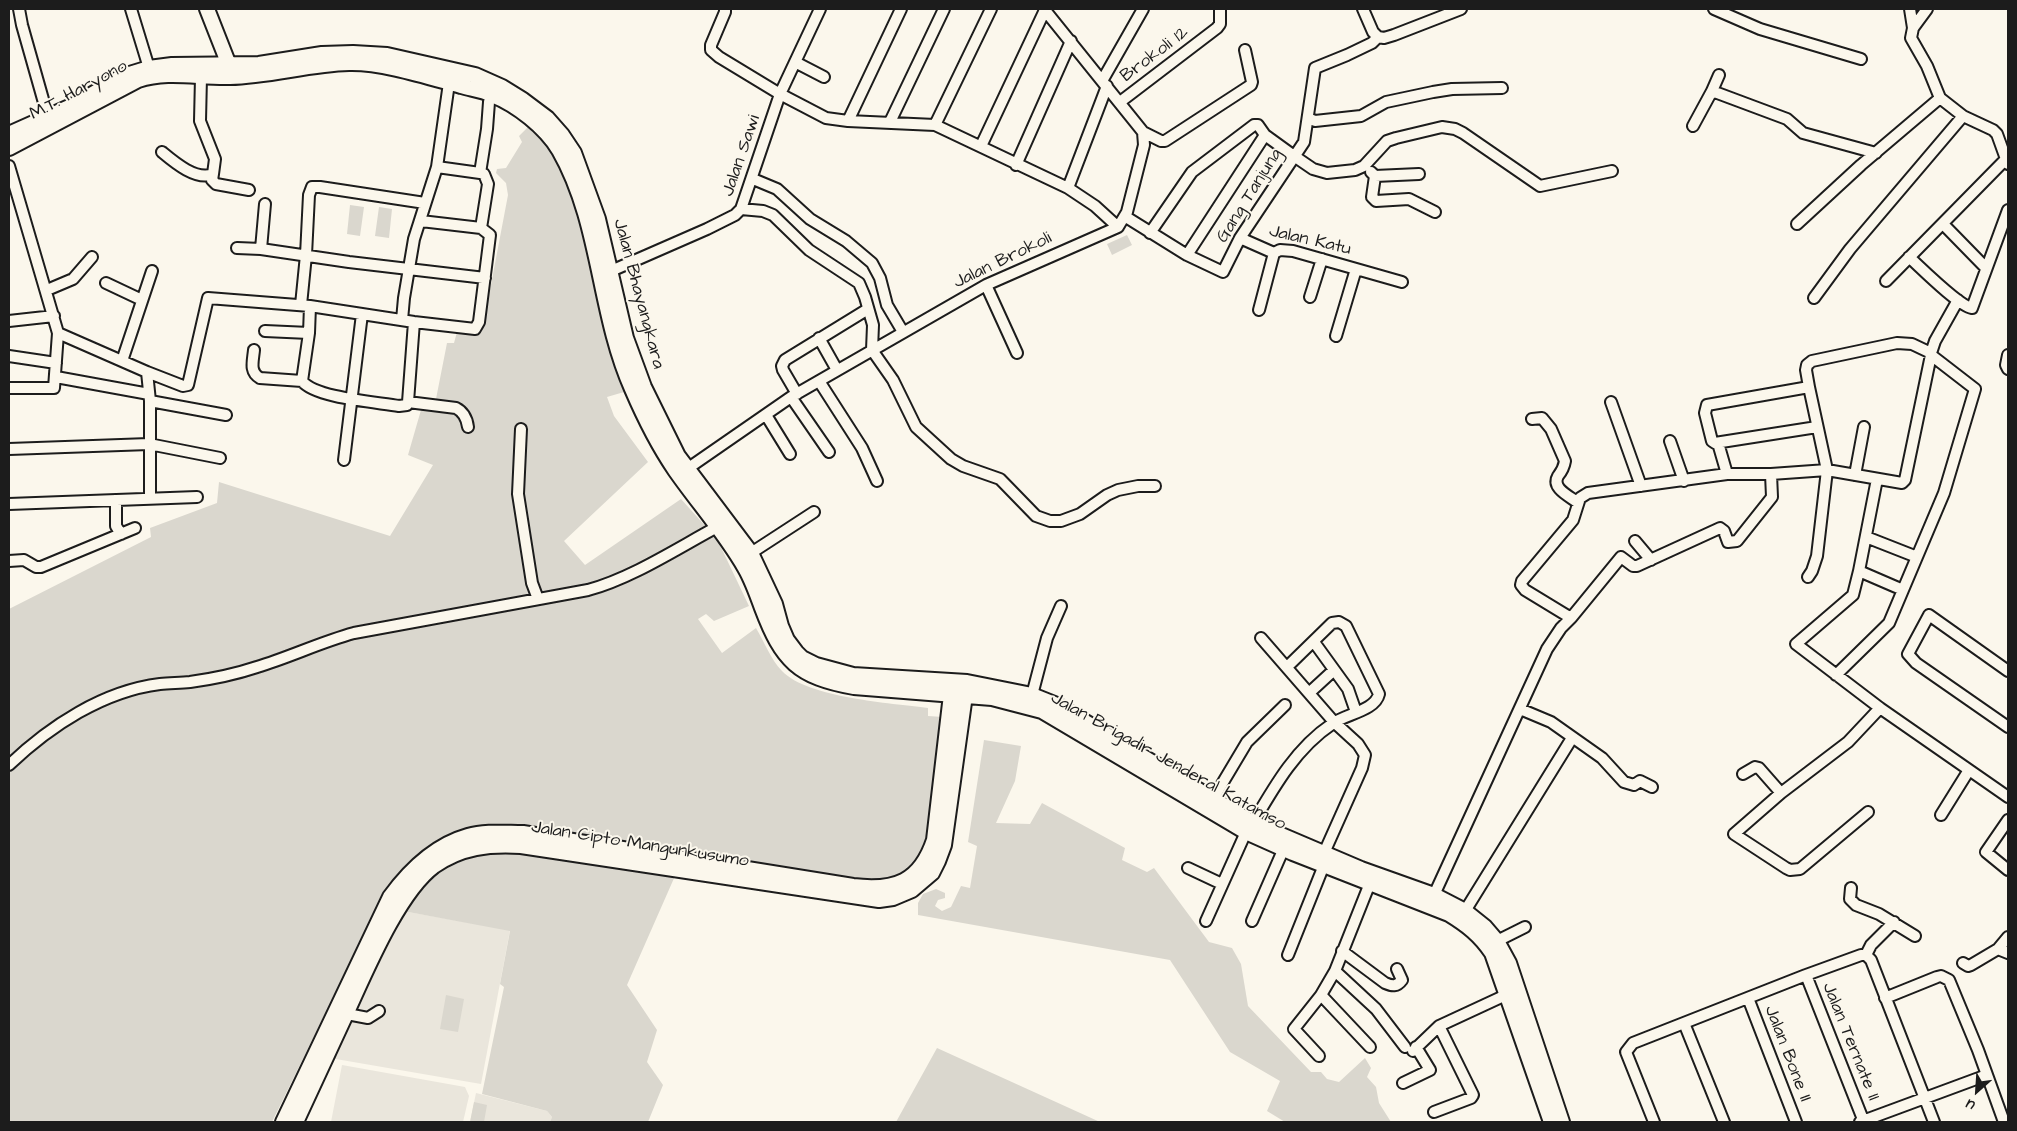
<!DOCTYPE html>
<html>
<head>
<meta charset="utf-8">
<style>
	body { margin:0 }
	#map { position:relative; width:2017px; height:1131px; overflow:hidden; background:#fbf7ec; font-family:"Architects Daughter",sans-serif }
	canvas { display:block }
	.frame { position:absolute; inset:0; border:10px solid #1c1c1c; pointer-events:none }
	.north { position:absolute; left:1952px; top:1066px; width:50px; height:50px; -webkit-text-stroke:4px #fbf7ec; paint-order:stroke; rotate:206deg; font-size:14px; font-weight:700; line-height:20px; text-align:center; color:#1c1c1c }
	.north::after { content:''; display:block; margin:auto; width:18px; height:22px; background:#1c1c1c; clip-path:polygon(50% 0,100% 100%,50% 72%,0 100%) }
</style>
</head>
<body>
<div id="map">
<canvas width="2017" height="1131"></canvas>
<div class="frame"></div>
<div class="north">U</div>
</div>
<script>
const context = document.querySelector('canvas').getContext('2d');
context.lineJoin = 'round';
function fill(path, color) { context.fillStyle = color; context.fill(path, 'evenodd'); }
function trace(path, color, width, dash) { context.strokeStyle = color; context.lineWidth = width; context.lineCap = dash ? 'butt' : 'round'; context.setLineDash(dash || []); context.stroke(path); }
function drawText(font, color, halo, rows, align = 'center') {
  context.font = font + ' "Architects Daughter",sans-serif'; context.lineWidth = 4; context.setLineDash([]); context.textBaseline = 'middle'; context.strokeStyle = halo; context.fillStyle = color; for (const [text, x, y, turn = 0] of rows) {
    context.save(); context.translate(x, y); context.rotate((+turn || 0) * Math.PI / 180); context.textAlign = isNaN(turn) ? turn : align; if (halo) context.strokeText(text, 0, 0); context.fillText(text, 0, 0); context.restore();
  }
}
const built = new Path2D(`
	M403 911 510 930 481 1084 330 1058Z
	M342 1065 465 1087 469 1096 463 1122H331Z
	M476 1093 547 1111 552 1117 550 1122H470Z`);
const green = new Path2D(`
	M528 127 546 145 562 168 578 211 624 392 607 397 614 416 648 462 564 541 585 565 681 499 717 539 749 606 714 621 706 614 698 619 722 653 756 628C764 641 771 660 782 671 808 698 891 703 928 708V716L943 717 925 843 919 856 903 876 885 885 827 874 540 831 411 863 388 885 272 1122H9V609L151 537 150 528 217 503 219 482 390 536 433 465 408 455 421 410H431L436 399 447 343H454L457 332 479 334 482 332 508 195 506 183 496 173 497 169 506 168 522 142 519 136Z
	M350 205 364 207 360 236 347 234Z
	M379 207 392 209 389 238 375 236Z
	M1127 235 1132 245 1112 255 1107 244Z
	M984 740 1021 746 1015 781 996 823 1030 824 1042 803 1125 848 1122 860 1147 872 1154 868 1209 942 1232 948 1241 964 1248 1006 1311 1072H1321L1327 1079 1339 1082 1365 1058 1371 1068 1367 1077 1376 1087 1379 1103 1391 1122H1285L1267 1111 1280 1081 1230 1052 1170 960 918 915V903L923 894 936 889 945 893V898L938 900 935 906 942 911 951 907 961 886 970 888 977 846 968 842Z
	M494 848 675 876 627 985 657 1030 647 1062 663 1085 648 1122H550L552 1117 547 1111 482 1094 504 987 500 984 510 931 403 911C429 876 449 855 494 848Z
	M446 995 464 999 458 1032 440 1029Z
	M937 1048 1100 1122H896Z
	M474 1102 487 1105 484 1122H470Z`);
const street = new Path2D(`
	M19 9 22 25 48 117
	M131 9 149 68
	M725 9V12L711 45V50L719 57 780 94 826 118 848 121 935 125 1068 188 1095 206 1118 227
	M1363 9 1373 32 1378 37
	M1714 9 1760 29 1861 59
	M1910 9 1913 28
	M1927 9 1913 28 1911 38 1927 66 1940 98 1963 116 1993 130 1997 134 2006 159H2008
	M1378 37 1384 38 1394 35 1461 9
	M795 62 824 77
	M1719 75 1712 91 1787 119 1803 133 1876 153
	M1102 81 1143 9
	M1120 102 1217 28 1220 24V9
	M1308 118 1315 121 1361 116 1386 102 1433 92 1452 89 1502 88
	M848 121 901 9
	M890 122 944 9
	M935 125 991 9
	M1693 126 1712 91
	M1143 132 1161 141H1165L1251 85 1252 82 1245 50
	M981 146 1045 10
	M162 152C174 162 196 181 213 174L215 159 200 121 201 77
	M1016 165 1071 41
	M9 166 58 333 54 388H9
	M437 167 480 173
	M1371 172 1375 176 1419 174
	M213 174 212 180 216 184 249 190
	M1375 176 1372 197 1376 201 1409 199 1435 212
	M753 179 777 189 810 219 846 241 872 263 880 278 887 305 903 332
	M1068 188 1107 86
	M741 209 763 211 773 215 809 250 859 283 865 297 873 325 872 350 893 380 916 427 951 459 963 466 1000 479 1036 516 1050 521H1061L1080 514 1107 495 1118 490 1138 486H1155
	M1126 217 1187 255 1223 272 1240 238 1304 142 1315 68 1347 55 1372 43 1378 37
	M1797 224 1861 165 1940 98
	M1943 224 1986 268
	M481 228 488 184 484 174 480 173 487 129 489 102 492 95
	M1150 233 1192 172 1254 125H1258L1265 135 1294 156 1313 169 1327 173 1355 170 1364 166 1387 141 1396 138 1442 127 1455 129 1463 133 1540 186 1612 171
	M1240 238 1274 253 1280 250 1293 251 1402 282
	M237 248 261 249 349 262 485 278
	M261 249 265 204
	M1187 255 1265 135
	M1909 257C1921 268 1959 306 1972 308L2008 210
	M611 271 707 229 735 215 741 209 780 94 820 9
	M1886 281 2006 159 2008 164
	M106 283 142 300
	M986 285 1017 353
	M47 290 73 279 92 257
	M1310 297 1322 259
	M1814 298 1850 249 1963 116
	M301 305 306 255 309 195 312 187H320L425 203
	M310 306 309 333 302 381C315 398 376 402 399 406L407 405 408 402 414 322
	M1259 310 1274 253
	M402 320 404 298 414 239 437 167 449 83
	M9 321 54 316
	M265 331 309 333
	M58 333 147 372 150 401V499
	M1336 336 1356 269
	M819 338 837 370
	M254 350C253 361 249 372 260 378L302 381
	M1931 353 1935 341 1958 300
	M2008 355 2006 365 2008 369
	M9 356 56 363
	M122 361 152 271
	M147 372 183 386 188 385 208 298 310 306 414 322 475 329 479 322 490 235 481 228 421 221
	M56 377 149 394
	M819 381 862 448 877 481
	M1809 387 1707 405 1705 413 1712 441 1715 443 1817 427
	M797 394 783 370 782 366 785 360 868 309
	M791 397 829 452
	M150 401 226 415
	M408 402 456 408C464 412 467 419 468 427
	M1611 402 1641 486
	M766 415 790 454
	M1532 419 1542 418 1551 429 1565 461C1564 467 1562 471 1558 476 1551 488 1569 496 1577 502
	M521 429 518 494 532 583 538 599
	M1670 441 1684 481
	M1718 443 1727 474
	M9 449 149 444 220 458
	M344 460 362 314
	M687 469 791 397 986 285 1118 227 1127 212 1144 145 1143 132 1044 9
	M1855 475 1864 427
	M1877 479 1859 571 1903 590
	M116 500V526L121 534
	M9 504 197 497
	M1866 537 1917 557
	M1635 541 1651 560
	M751 553 814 512
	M9 561 24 560 36 567H41L135 528
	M1859 571 1853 595 1796 644 1880 708 2008 797
	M1808 577 1812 571 1817 556 1827 470 1809 387 1806 370 1807 365 1812 361 1897 343 1912 344 1931 353V355
	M1571 618 1621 557 1633 566H1637L1720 528 1724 531 1728 542 1737 541 1772 497 1771 474
	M1261 638 1334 722 1358 744 1365 755 1362 768 1324 853
	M1314 642 1348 689 1356 712
	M2008 671 1929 615 1908 654 1916 663 2008 727
	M1309 693 1334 670
	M1032 695 1047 638 1061 606
	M1520 709 1551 722 1602 758 1624 782 1634 785 1640 781 1652 787
	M9 765C50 726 103 691 160 684 170 683 180 683 190 682 212 679 236 674 257 667 290 657 321 642 354 633L588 590C632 578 676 549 717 527
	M1743 774 1755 767 1759 768 1781 793
	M1213 799 1247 742 1285 705
	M1868 812 1800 869 1790 870 1786 868 1734 834 1781 793 1848 742 1880 708
	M1941 815 1969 770
	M2008 820 1986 852 2008 870
	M1253 823C1274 787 1296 748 1332 724 1345 714 1375 711 1379 694L1346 626 1339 622 1332 623 1287 667
	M1188 868 1222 884
	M1851 888 1850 899 1856 905 1879 914 1915 936
	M1434 895 1547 649 1561 628 1571 618 1525 590 1521 585 1522 581 1573 520 1580 498 1588 493 1727 474H1771L1827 470 1902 483 1905 480 1931 355 1975 389 1944 493 1889 623 1836 675
	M1465 911 1572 738
	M1206 921 1246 832
	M1252 921 1284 848
	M1497 941 1525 927
	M1998 949 2008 953
	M1342 951 1385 983C1392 986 1397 987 1402 980L1397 969
	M1288 955 1324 865
	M1866 955 1871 945 1894 922
	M1963 963 1968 966 1971 965 1998 949 2008 937
	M1335 971 1376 1009 1405 1047
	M1806 975 1864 1122
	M1321 995 1370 1047
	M1748 998 1796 1122
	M1885 998 1937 977 1941 976 1949 980 1978 1050 2004 1122
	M347 1014 368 1018 379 1011
	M1684 1023 1724 1122
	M1413 1051 1439 1026
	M1319 1056 1294 1029 1321 995 1335 971 1370 883
	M1403 1083 1430 1070 1416 1047
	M1434 1112 1471 1098 1473 1095 1439 1026 1508 994
	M1654 1122 1626 1052 1633 1043 1806 975 1861 955H1866L1871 960 1934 1122
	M1860 1122 1987 1075`);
const secondary = new Path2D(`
	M207 9 229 65V74
	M9 134 74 105 123 76 149 68 172 65 259 64 322 54 353 53 387 55 475 75 502 87 523 100 547 118 562 135 574 153 598 219 626 338 644 387 678 456 751 553 775 604 781 626 787 640 796 652 802 658 816 665 853 675 967 682 1032 695 1057 705 1253 823 1361 869 1434 895 1465 911 1485 927 1497 941 1509 963 1562 1122
	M9 148 138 80C168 70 198 78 230 77 270 76 309 64 349 63 382 62 428 77 461 86 471 89 483 90 492 95 517 105 545 127 559 150 601 223 598 313 632 389 644 417 658 445 675 470 698 503 725 533 745 568 752 580 757 594 762 608 782 661 798 677 854 687L992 698 1042 711 1246 832 1293 853 1449 914C1467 925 1480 935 1492 953L1551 1122
	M283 1122 390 897C409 871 436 845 468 836 485 831 505 833 523 833L853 886C895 891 920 882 934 840L952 686
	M296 1122C313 1086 330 1049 347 1012 366 971 398 893 434 866 461 847 489 844 521 846L879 900 893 898 912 890 932 873 938 861 944 845 966 688`);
const streetNames = [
	["Brokoli 12",1155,55,-37],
	["M.T. Haryono",79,91,-28],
	["Jalan Sawi",742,156,-71],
	["Gang Tanjung",1250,196,-58],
	["Jalan Katu",1310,241,13],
	["Jalan Brokoli",1003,261,-26],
	["Jalan Bhayangkara",638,294,75],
	["Jalan Brigadir Jenderal Katamso",1168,762,29],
	["Jalan Cipto Mangunkusumo",640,845,9],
	["Jalan Ternate II",1850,1042,68],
	["Jalan Bone II",1787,1054,69]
];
fill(built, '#eae6dc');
fill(green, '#dad7ce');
trace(street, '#1c1c1c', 14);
trace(secondary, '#1c1c1c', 18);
trace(street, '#fbf7ec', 10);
trace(secondary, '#fbf7ec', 14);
drawText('18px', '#1c1c1c', '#fbf7ec', streetNames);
</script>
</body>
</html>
